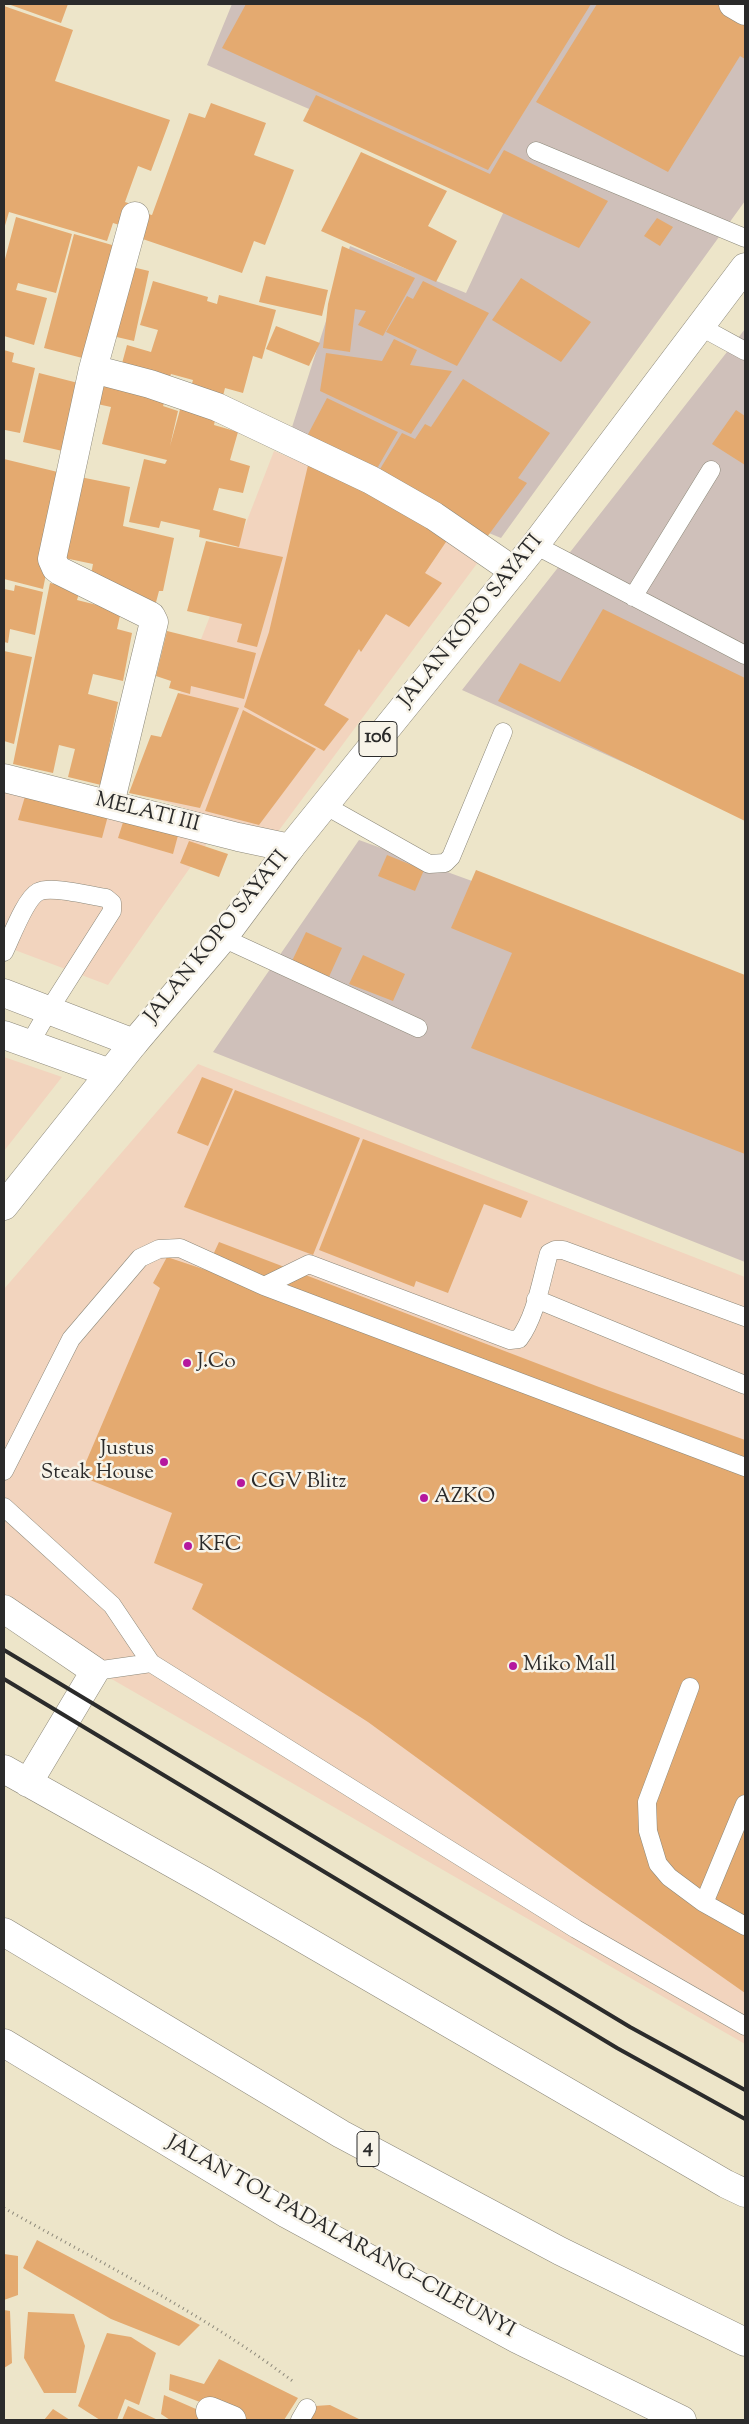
<!DOCTYPE html>
<html>
<head>
<meta charset="utf-8">
<style>
	body { margin:0 }
	#map { position:relative; width:749px; height:2424px; overflow:hidden; background:#ede5c9; font-family:"Sorts Mill Goudy",serif }
	canvas { display:block }
	.frame { position:absolute; inset:0; border:5px solid #2b2b2b; pointer-events:none }
</style>
</head>
<body>
<div id="map">
<canvas width="749" height="2424"></canvas>
<div class="frame"></div>
</div>
<script>
const context = document.querySelector('canvas').getContext('2d');
context.lineJoin = 'round';
function fill(path, color) { context.fillStyle = color; context.fill(path, 'evenodd'); }
function trace(path, color, width, dash) { context.strokeStyle = color; context.lineWidth = width; context.lineCap = dash ? 'butt' : 'round'; context.setLineDash(dash || []); context.stroke(path); }
function drawText(font, color, halo, rows, align = 'center') {
  context.font = font + ' "Sorts Mill Goudy",serif'; context.lineWidth = 5; context.setLineDash([]); context.textBaseline = 'middle'; context.strokeStyle = halo; context.fillStyle = color; for (const [text, x, y, turn = 0] of rows) {
    context.save(); context.translate(x, y); context.rotate((+turn || 0) * Math.PI / 180); context.textAlign = isNaN(turn) ? turn : align; if (halo) context.strokeText(text, 0, 0); context.fillText(text, 0, 0); context.restore();
  }
}
const built = new Path2D(`
	M274 451 493 542 274 837 141 794Z
	M4 770 222 822 108 985 4 946Z
	M4 1057 62 1077 4 1151Z
	M198 1064 745 1277V2044L4 1617V1289Z`);
const industrial = new Path2D(`
	M232 4H745V201L501 538 285 449 350 246 466 293 511 196 207 65Z
	M745 329V817L462 690Z
	M359 840 745 980V1262L213 1052Z`);
const building = new Path2D(`
	M8 4H68L61 23Z
	M246 4H591L488 170 222 48Z
	M597 4H723L745 16V59L740 56 668 172 536 102Z
	M4 6 73 30 55 81 170 120 151 171 138 166 125 202 134 205 126 227 113 223 107 241 9 212 4 229Z
	M316 95 490 174 504 150 608 201 579 248 303 121Z
	M211 103 266 123 254 155 294 170 265 245 254 241 242 273 131 235 140 212 152 215 189 113 205 118Z
	M361 152 447 191 428 226 457 241 436 282 321 231Z
	M16 217 72 234 56 293 18 283 16 290 47 298 34 345 4 336V263Z
	M657 218 673 227 660 246 644 236Z
	M74 234 119 247 90 360 44 348Z
	M342 246 415 278 383 336 358 325 366 311 355 309 350 352 323 348 328 304Z
	M124 265 149 271 134 341 108 335Z
	M266 276 328 290 322 316 259 302Z
	M521 278 591 322 561 362 492 320Z
	M153 281 208 297 207 301 217 304 219 295 276 310 262 359 253 356 243 393 225 388 223 396 191 387 193 380 171 374 168 381 121 367 127 345 151 352 158 330 140 325Z
	M423 281 489 313 457 366 386 332 407 296 413 299Z
	M276 326 320 343 309 366 266 349Z
	M394 339 417 350 410 365 452 371 411 434 320 391 326 353 382 361Z
	M4 350 14 353 12 362 35 368 20 433 5 430 4 434Z
	M39 373 82 384 67 452 23 442Z
	M95 375 165 401 163 406 178 411 170 446 181 406 216 416 214 425 238 432 230 460 250 466 243 493 219 488 213 510 246 519 239 547 199 537 200 530 161 521 159 528 129 522 144 459 165 464 167 460 102 444 111 407 88 402Z
	M463 379 550 433 518 478 527 483 487 537 377 474 402 433 415 439 425 424 431 427Z
	M327 398 398 432 375 472 305 440Z
	M736 410 745 416V465L712 444Z
	M4 459 66 474 43 589 4 579Z
	M309 461 448 539 425 573 442 583 409 627 386 614 361 652 359 649 324 705 349 719 324 751 244 707 269 632Z
	M80 477 130 487 123 526 174 538 163 591H159L155 606 89 585 93 564 55 556Z
	M206 541 283 557 257 647 237 642 242 624 187 611Z
	M50 583 80 590 77 600 121 611 117 629 132 633 123 681 93 674 88 694 118 702 101 785 68 777 75 749 59 745 53 773 13 764Z
	M15 585 43 592 35 635 10 629 8 643 4 642V589L14 591Z
	M603 609 745 678V821L498 701 520 663 560 682Z
	M167 631 256 653 244 699 191 686 190 694 169 688 171 681 156 676Z
	M4 651 32 657 14 744 4 741Z
	M178 693 239 708 200 808 129 793 151 735 161 737Z
	M243 710 316 749 259 825 205 811Z
	M26 793 109 812 102 838 18 820Z
	M126 813 180 828 173 854 118 838Z
	M189 841 228 854 219 877 180 863Z
	M387 855 424 870 415 891 378 876Z
	M476 870 745 975V1154L471 1048 512 953 451 928Z
	M306 932 342 948 328 979 291 963Z
	M363 955 405 974 393 1001 349 984Z
	M202 1077 233 1089 208 1146 177 1133Z
	M235 1090 360 1138 313 1255 184 1207Z
	M363 1139 528 1201 521 1218 484 1204 448 1293 416 1281 414 1287 319 1250Z
	M219 1242 599 1387 745 1440V1993L580 1877 368 1722 192 1609 203 1584 154 1563 172 1513 80 1476 160 1288 153 1283 167 1257 206 1270Z
	M37 2240 200 2325 179 2346 111 2319 23 2268Z
	M4 2254 18 2256V2295L4 2300Z
	M4 2310 10 2311 12 2363 4 2368Z
	M28 2312 74 2314 85 2346 76 2393H44L24 2358Z
	M107 2333 131 2337 156 2353 139 2405 125 2399 117 2420H100L78 2406Z
	M219 2359 298 2398 284 2420H246L169 2390 170 2374 204 2384Z
	M164 2395 221 2420H170L161 2414Z
	M330 2405 361 2420H308L315 2406Z
	M128 2406 158 2420H122Z
	M53 2409 70 2420H44Z`);
const path = new Path2D(`
	M4 2208C99 2262 208 2316 295 2383`);
const service = new Path2D(`
	M536 151 745 238
	M701 327 745 351
	M535 545 745 655
	M633 597 711 470
	M326 806 429 864 445 863 451 857 503 732
	M223 938 418 1028
	M4 952C11 938 25 899 38 892 51 885 91 896 106 898L112 903V911L49 1010 30 1043
	M264 1286 309 1264 510 1340 519 1339C536 1316 541 1281 549 1253L555 1250H563L745 1317
	M536 1299 745 1385
	M4 1471 71 1339 140 1258 159 1249 180 1248 264 1286 745 1467
	M4 1507 112 1605 151 1663 576 1929 745 2026
	M95 1671 151 1663
	M690 1687 647 1802 648 1831 658 1864 669 1877 704 1903 745 1926
	M704 1903 745 1804
	M300 2420 307 2408`);
const minor = new Path2D(`
	M733 4 745 11
	M93 369 150 384 217 407 371 480 434 516 514 571
	M4 778 238 837 290 848
	M110 804 154 622 151 616 60 571 56 568 52 559 93 369 135 216
	M4 993 134 1043
	M4 1035 110 1073
	M4 1609 95 1671 28 1783
	M4 1769 204 1881 726 2184 745 2193
	M210 2411 232 2420`);
const primary = new Path2D(`
	M4 1206 134 1043 223 938 290 848 535 545 745 267`);
const motorway = new Path2D(`
	M4 1932 341 2134 560 2251 745 2342
	M4 2043 287 2214 517 2339 682 2420`);
const rail = new Path2D(`
	M4 1650 630 2027 745 2090
	M4 1679 617 2048 745 2119`);
const markers = [
	[187,1363,5,"#b5179e"],
	[164,1462,5,"#b5179e"],
	[241,1483,5,"#b5179e"],
	[424,1498,5,"#b5179e"],
	[188,1546,5,"#b5179e"],
	[513,1666,5,"#b5179e"]
];
const shields = [
	[378,739,38],
	[368,2149,22]
];
const shieldNames = [
	["106",378,739],
	["4",368,2149]
];
const streetNames = [
	["JALAN KOPO SAYATI",472,622,-51],
	["MELATI III",147,814,14],
	["JALAN KOPO SAYATI",218,938,-51],
	["JALAN TOL PADALARANG–CILEUNYI",340,2238,29]
];
const poiNames = [
	["J.Co",197,1363],
	["Justus",154,1450,"right"],
	["Steak House",154,1474,"right"],
	["CGV Blitz",251,1483],
	["AZKO",434,1498],
	["KFC",198,1546],
	["Miko Mall",523,1666]
];
fill(built, '#f2d4be');
fill(industrial, '#cfc0ba');
fill(building, '#e4aa70');
trace(service, '#8c887a', 19);
trace(minor, '#8c887a', 29);
trace(primary, '#8c887a', 29);
trace(motorway, '#8c887a', 29);
trace(path, '#8c887a', 3, [1, 4]);
trace(service, '#fff', 18);
trace(minor, '#fff', 28);
trace(primary, '#fff', 28);
trace(motorway, '#fff', 28);
trace(rail, '#2b2b2b', 4);
for (const [x, y, r, color] of markers) { const dot = new Path2D(); dot.arc(x, y, r, 0, 2 * Math.PI); context.fillStyle = color; context.fill(dot); trace(dot, '#f7f3e8', 2); }
for (const [x, y, w] of shields) { const box = new Path2D(); box.roundRect(x - w / 2, y - 17.5, w, 35, 4); context.fillStyle = '#f7f3e8'; context.fill(box); trace(box, '#2b2b2b', 1); }
drawText('bold 20px', '#2b2b2b', null, shieldNames);
drawText('21px', '#2b2b2b', '#f7f3e8', streetNames);
drawText('21px', '#2b2b2b', '#f7f3e8', poiNames, 'left');
</script>
</body>
</html>
